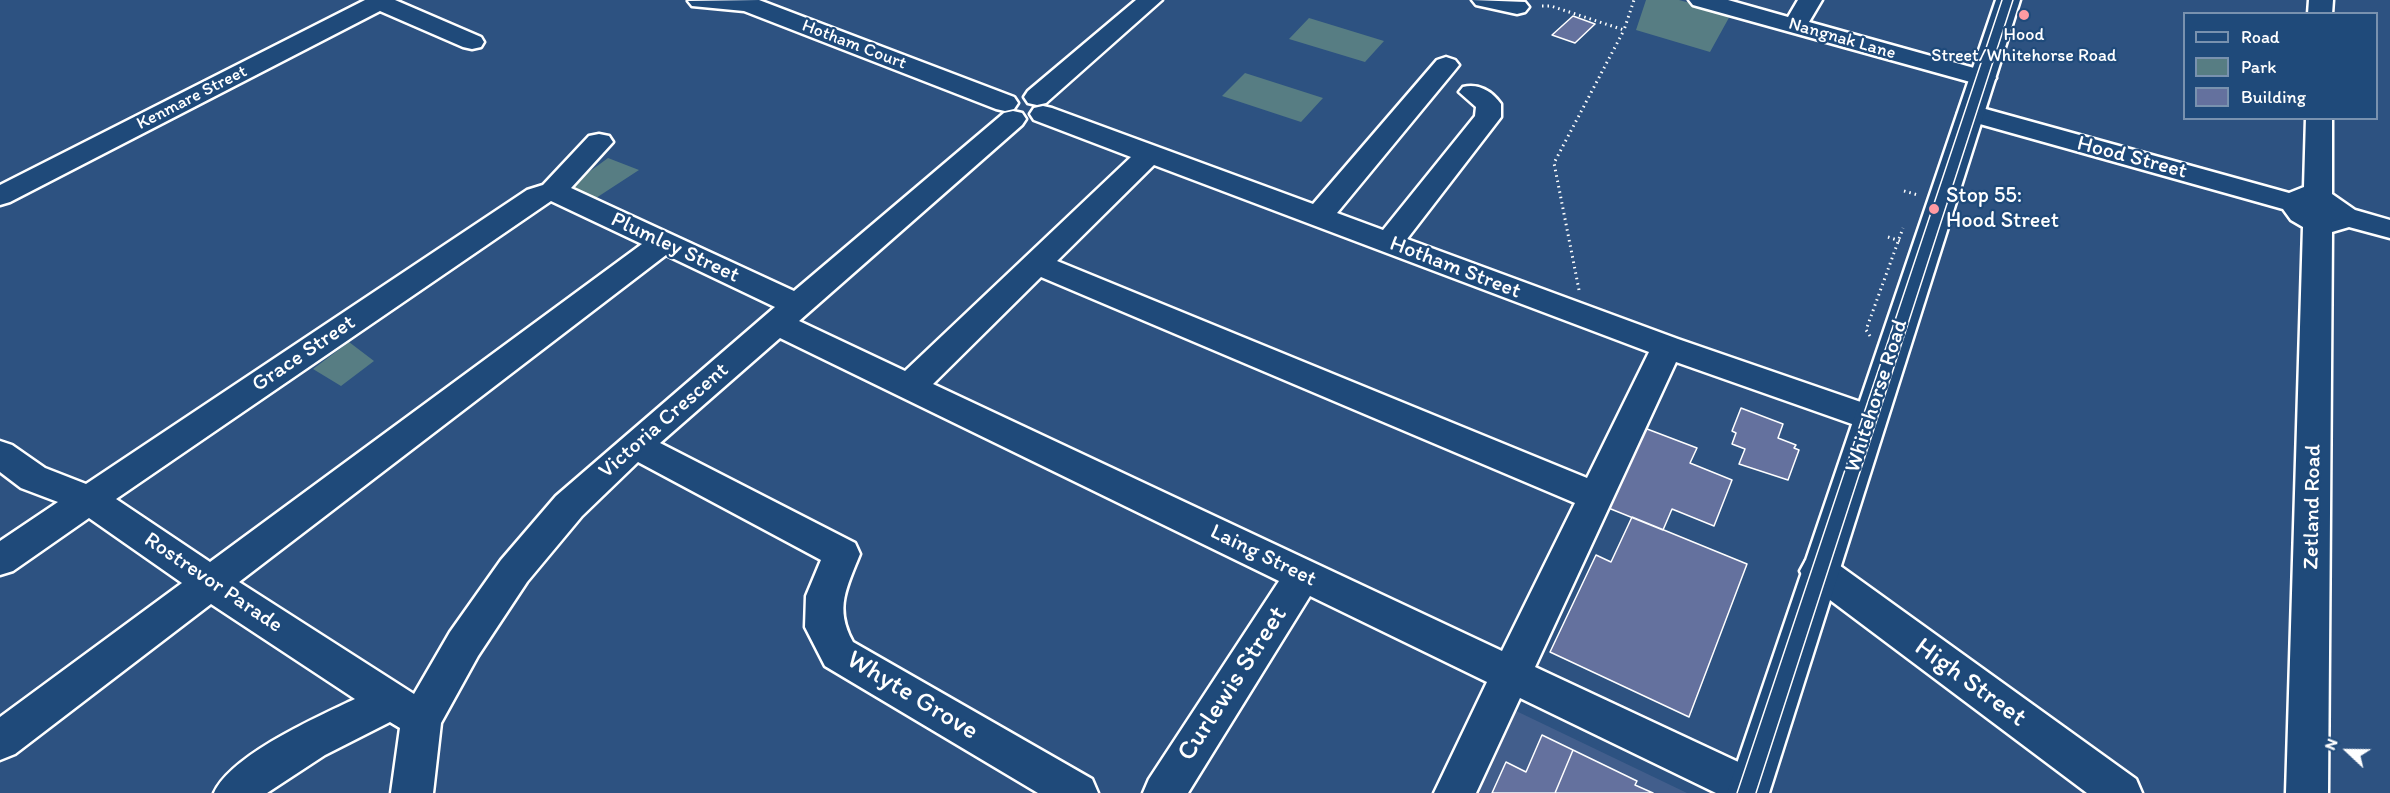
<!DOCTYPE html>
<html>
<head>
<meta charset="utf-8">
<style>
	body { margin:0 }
	#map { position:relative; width:2390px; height:793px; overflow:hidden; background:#2d5281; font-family:Itim,sans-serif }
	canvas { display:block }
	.legend { position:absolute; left:2183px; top:12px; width:195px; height:108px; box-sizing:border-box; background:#1f4a7a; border:2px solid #7992af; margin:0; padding:8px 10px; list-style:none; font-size:18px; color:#fff }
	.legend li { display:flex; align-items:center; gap:12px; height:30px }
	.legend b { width:30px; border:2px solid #7992af }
	.north { position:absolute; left:2318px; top:721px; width:60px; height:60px; -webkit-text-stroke:4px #1f4a7a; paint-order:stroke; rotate:292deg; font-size:16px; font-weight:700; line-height:24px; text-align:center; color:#fff }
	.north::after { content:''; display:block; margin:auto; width:21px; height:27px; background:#fff; clip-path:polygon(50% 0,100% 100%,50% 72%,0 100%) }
</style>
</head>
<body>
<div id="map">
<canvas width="2390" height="793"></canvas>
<ul class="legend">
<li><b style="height:8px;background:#1f4a7a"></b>Road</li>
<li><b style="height:16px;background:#577d83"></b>Park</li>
<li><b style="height:16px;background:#64719e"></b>Building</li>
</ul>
<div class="north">N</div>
</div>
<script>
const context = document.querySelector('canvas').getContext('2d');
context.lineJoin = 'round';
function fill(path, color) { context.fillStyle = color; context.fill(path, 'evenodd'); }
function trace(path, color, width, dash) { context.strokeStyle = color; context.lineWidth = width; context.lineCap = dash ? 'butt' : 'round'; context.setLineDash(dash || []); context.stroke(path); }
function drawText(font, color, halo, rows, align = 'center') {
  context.font = font + ' Itim,sans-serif'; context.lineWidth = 4.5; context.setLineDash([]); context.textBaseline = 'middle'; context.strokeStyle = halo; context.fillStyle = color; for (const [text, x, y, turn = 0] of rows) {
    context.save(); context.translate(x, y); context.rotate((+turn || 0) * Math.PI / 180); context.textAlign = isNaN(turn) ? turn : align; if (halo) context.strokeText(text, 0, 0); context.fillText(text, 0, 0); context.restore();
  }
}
const built = new Path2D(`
	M1487 697 1687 793H1439Z`);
const green = new Path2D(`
	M1646 0H1679L1731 14 1710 52 1636 30Z
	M1309 18 1384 41 1365 62 1289 39Z
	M1245 73 1323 98 1301 122 1222 96Z
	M608 158 639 170 596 198 570 186Z
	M349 342 374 361 341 386 313 369Z`);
const building = new Path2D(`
	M1573 16 1595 24 1575 43 1552 35Z
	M1741 408 1783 424 1778 438 1796 445 1794 448 1799 450 1788 480 1739 464 1745 449 1732 444 1736 433 1732 431Z
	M1634 424 1697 448 1690 463 1732 480 1714 526 1672 509 1663 530 1596 503Z
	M1632 517 1747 564 1689 717 1550 652 1596 555 1611 562Z
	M1542 735 1573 750 1555 793H1492L1506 762 1526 772Z
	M1573 750 1637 781 1635 785 1653 793H1555Z`);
const path = new Path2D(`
	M1542 6H1551L1624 30 1634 0
	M1904 191 1918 195
	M1888 237 1900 241
	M1579 290 1554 163 1624 30
	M1870 336 1866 330 1903 228`);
const minor = new Path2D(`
	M365 0H395L481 37 484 42 481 47 472 49 463 47 380 11 10 202 0 205V185Z
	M759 0 1014 97 1018 103 1014 109 1005 111 996 109 744 11 692 6 688 1Z
	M1136 0H1162L1046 103 1037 105 1028 103 1024 97 1028 91Z
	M1472 0 1525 2 1529 7 1525 12 1517 14 1476 5Z
	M1689 0H1728L1788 17 1798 0H1822L1809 22 1992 73 1996 78 1992 83 1983 86 1974 83 1693 5Z
	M2309 0H2333L2332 14H2308Z
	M1446 57 1455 60 1459 65 1455 70 1337 213 1383 230 1475 116 1476 107 1459 92 1463 87C1478 83 1492 91 1501 104V117L1407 239 1678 339 1881 409 1886 418 1881 427 1869 430 1676 362 1535 667 1764 774 1770 788 1768 793H1716L1520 698 1476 793H1434L1487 682 1310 596 1188 793H1143L1149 779 1279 581 780 338 660 443 855 543 860 554C847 587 834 608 853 642L1092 779 1098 793H1038L825 666 805 627 806 596 821 560 638 462 582 516 527 582 478 656 441 723 433 793H391L400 728 390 722 325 755 267 793H214C231 755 317 717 355 699L211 604 15 754 0 760V717L182 583 89 518 13 571 0 575V541L58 502 21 488 0 472V441L12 445 45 468 86 484 527 190 543 185 589 136 599 134 609 136 613 142 571 188 794 291 1004 113 1013 111 1022 113 1026 119 1022 125 799 321 905 371 1131 157 1034 120 1030 114 1034 108 1043 106 1052 108 1313 204 1437 60ZM1154 165 1649 352 1587 478 1057 261ZM551 201 642 244 210 562 116 499ZM666 255 775 307 556 496 501 560 450 632 414 694 239 582ZM1041 277 1575 503 1502 651 933 384Z
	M1971 105 2289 193 2304 187 2306 118H2332V194L2355 210 2390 220V238L2349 227 2332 232 2328 793H2286L2303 227 2291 220 2283 209 1962 119 1958 113 1962 107Z
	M1819 556 1832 560 2136 779 2142 793H2087L1806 582 1800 571 1806 560Z`);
const major = new Path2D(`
	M1996 0H2020L1769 793H1727Z`);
const tram = new Path2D(`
	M1737 793 2002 0
	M1756 793 2013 0`);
const markers = [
	[2024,15,6,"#ff9aa2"],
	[1934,209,6,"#ff9aa2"]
];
const farPoinames = [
	["Hood",2024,35],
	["Street/Whitehorse Road",2024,56]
];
const farStreetnames = [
	["Nangnak Lane",1842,39,16],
	["Hotham Court",854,45,21],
	["Kenmare Street",192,98,-27]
];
const streetNames = [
	["Hood Street",2132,158,15],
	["Plumley Street",675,248,25],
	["Hotham Street",1455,268,21],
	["Grace Street",304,354,-34],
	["Whitehorse Road",1877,396,-72],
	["Victoria Crescent",664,421,-41],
	["Zetland Road",2313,507,-89],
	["Laing Street",1263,556,26],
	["Rostrevor Parade",213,583,34]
];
const poiNames = [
	["Stop 55:",1946,196],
	["Hood Street",1946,221]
];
const nearStreetnames = [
	["High Street",1970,683,36],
	["Curlewis Street",1233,684,-57],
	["Whyte Grove",912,696,31]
];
fill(built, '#425e8c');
fill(green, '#577d83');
fill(building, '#64719e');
trace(building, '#fff', 1.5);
trace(minor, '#fff', 5);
trace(major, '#fff', 5);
trace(path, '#fff', 3, [1.5, 4]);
fill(minor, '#1f4a7a');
fill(major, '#1f4a7a');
trace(tram, '#fff', 1.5);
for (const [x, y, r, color] of markers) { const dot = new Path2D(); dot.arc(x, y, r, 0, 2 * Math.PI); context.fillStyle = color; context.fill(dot); trace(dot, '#1f4a7a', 2); }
drawText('18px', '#fff', '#1f4a7a', farPoinames);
drawText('18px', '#fff', '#1f4a7a', farStreetnames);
drawText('22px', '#fff', '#1f4a7a', streetNames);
drawText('22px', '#fff', '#1f4a7a', poiNames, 'left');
drawText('27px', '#fff', '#1f4a7a', nearStreetnames);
</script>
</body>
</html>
